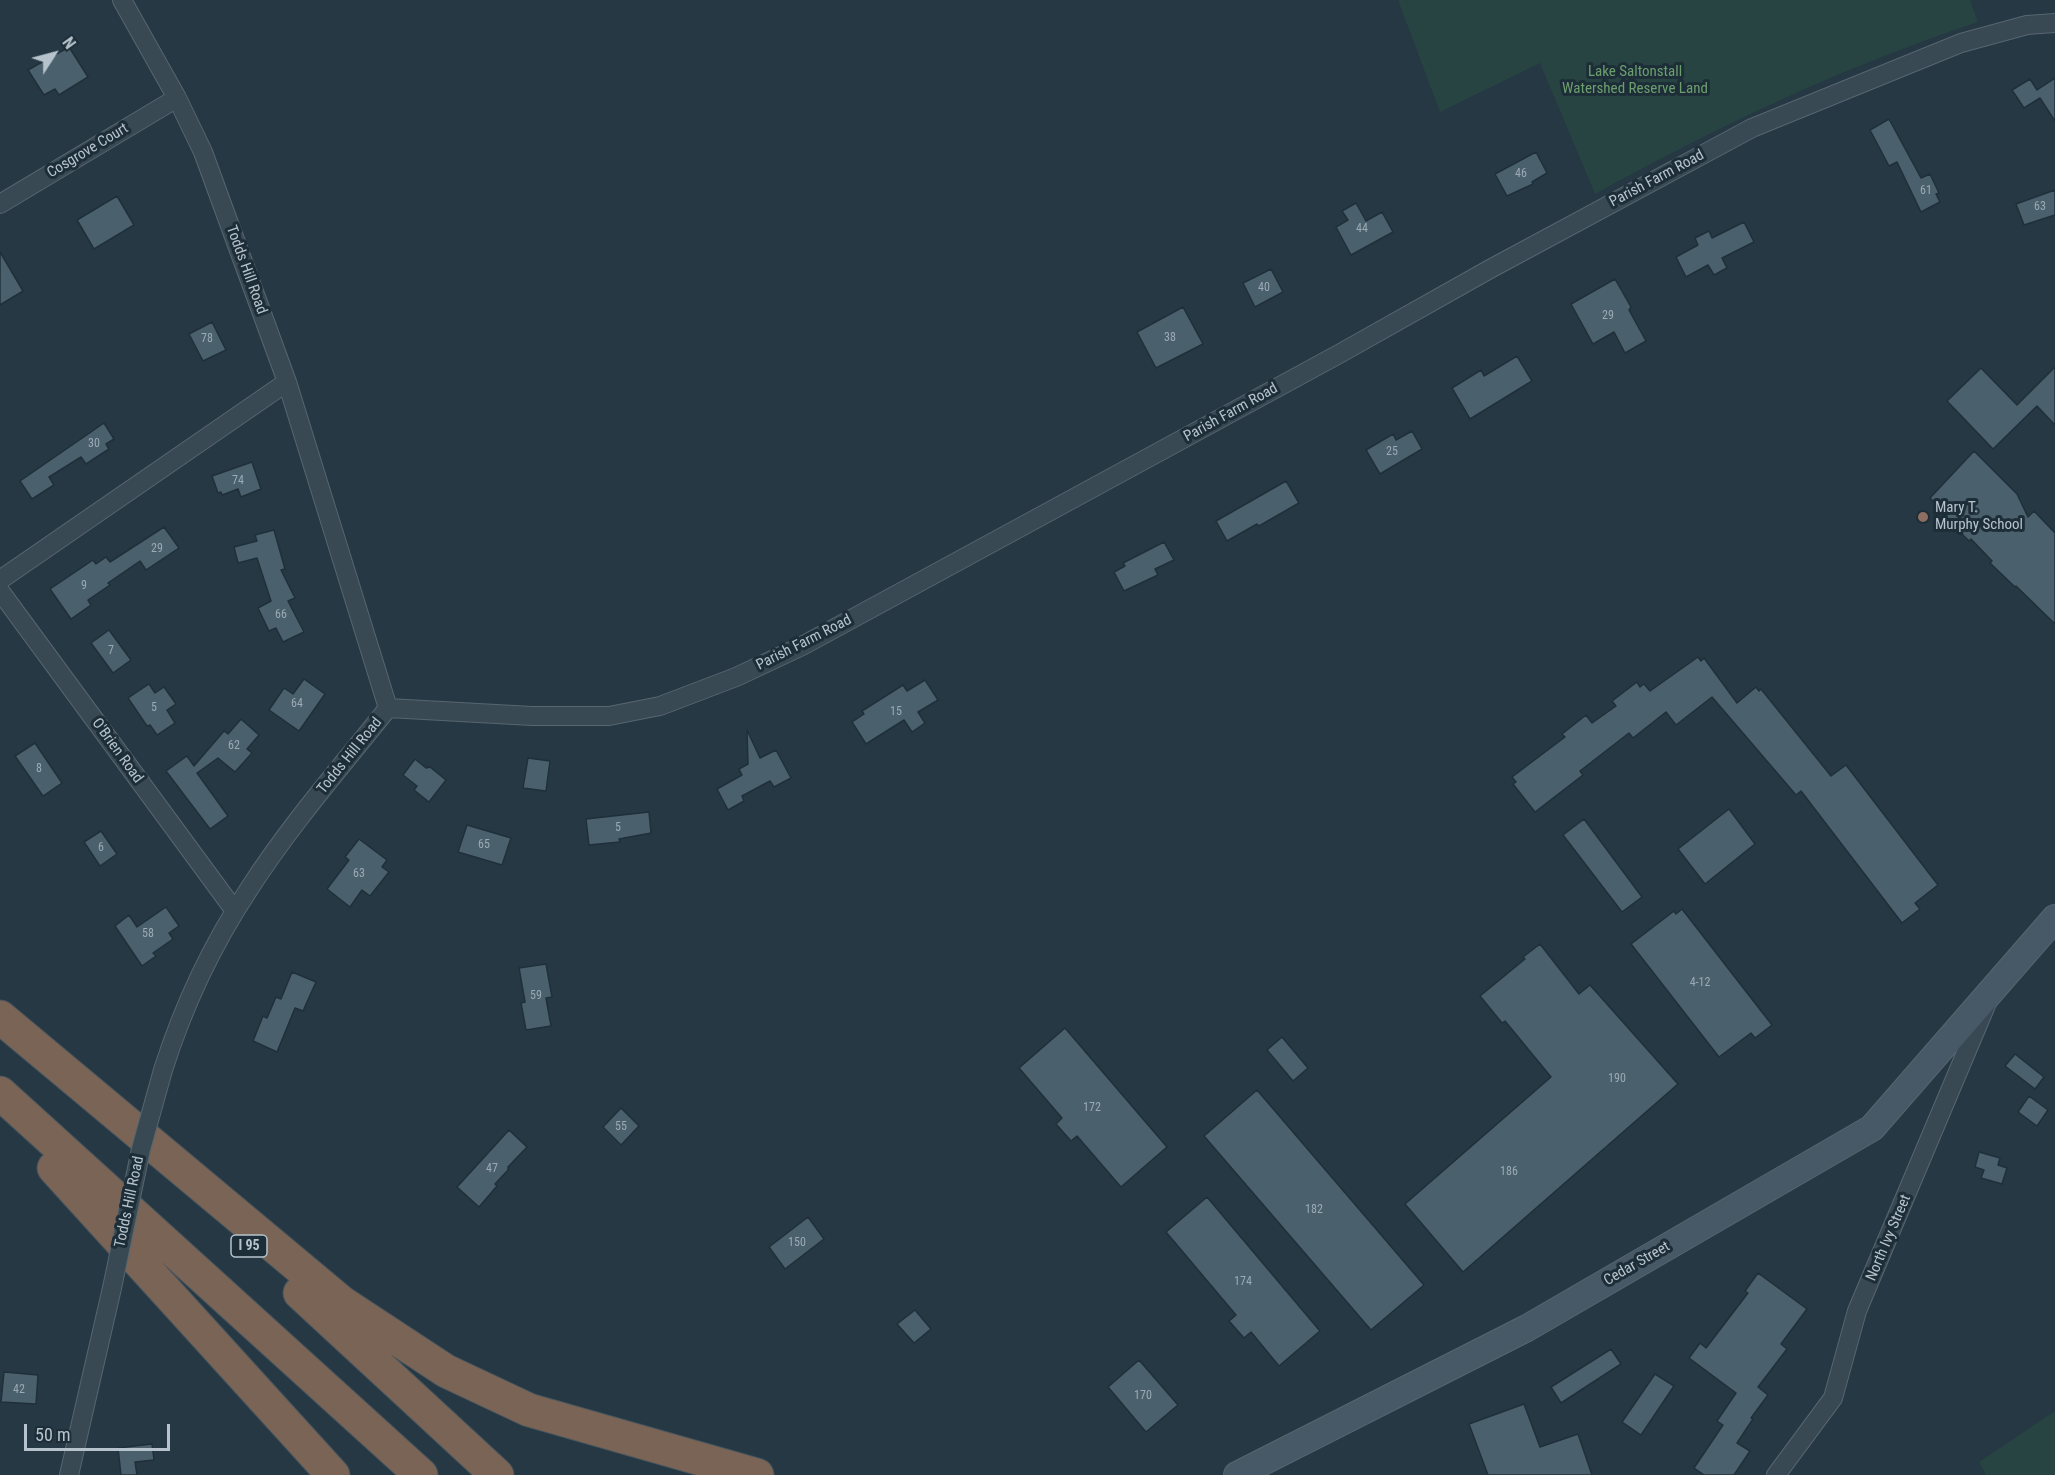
<!DOCTYPE html>
<html>
<head>
<meta charset="utf-8">
<style>
	body { margin:0 }
	#map { position:relative; width:2055px; height:1475px; overflow:hidden; background:#253843; font-family:"Roboto Condensed",sans-serif }
	canvas { display:block }
	.north { position:absolute; left:24px; top:24px; width:60px; height:60px; -webkit-text-stroke:4px #1e2e38; paint-order:stroke; rotate:54deg; font-size:16px; font-weight:700; line-height:24px; text-align:center; color:#b6c3cd }
	.north::after { content:''; display:block; margin:auto; width:21px; height:27px; background:#b6c3cd; clip-path:polygon(50% 0,100% 100%,50% 72%,0 100%) }
	.scale { position:absolute; left:24px; top:1424px; width:146px; height:27px; box-sizing:border-box; border:3px solid #b6c3cd; border-top:0; padding-left:8px; font-size:18px; line-height:21px; white-space:nowrap; color:#b6c3cd; -webkit-text-stroke:4px #1e2e38; paint-order:stroke }
</style>
</head>
<body>
<div id="map">
<canvas width="2055" height="1475"></canvas>
<div class="north">N</div>
<div class="scale">50 m</div>
</div>
<script>
const context = document.querySelector('canvas').getContext('2d');
context.lineJoin = 'round';
function fill(path, color) { context.fillStyle = color; context.fill(path, 'evenodd'); }
function trace(path, color, width, dash) { context.strokeStyle = color; context.lineWidth = width; context.lineCap = dash ? 'butt' : 'round'; context.setLineDash(dash || []); context.stroke(path); }
function drawText(font, color, halo, rows, align = 'center') {
  context.font = font + ' "Roboto Condensed",sans-serif'; context.lineWidth = 6; context.setLineDash([]); context.textBaseline = 'middle'; context.strokeStyle = halo; context.fillStyle = color; for (const [text, x, y, turn = 0] of rows) {
    context.save(); context.translate(x, y); context.rotate((+turn || 0) * Math.PI / 180); context.textAlign = isNaN(turn) ? turn : align; if (halo) context.strokeText(text, 0, 0); context.fillText(text, 0, 0); context.restore();
  }
}
const green = new Path2D(`
	M1398 0H1970L1978 22C1845 66 1718 126 1595 194L1540 63 1440 112Z
	M2055 1411V1475H1986L1979 1462Z`);
const building = new Path2D(`
	M69 47 88 77 59 95 55 89 44 95 28 70Z
	M2055 78V121L2040 98 2024 108 2012 90 2030 79 2037 90Z
	M1889 119 1921 178 1930 174 1939 193 1936 194 1940 202 1921 212 1897 162 1889 166 1870 130Z
	M1536 152 1547 173 1532 182 1533 184 1507 196 1495 174Z
	M2055 190V215L2024 225 2016 204Z
	M117 196 134 225 94 249 77 220Z
	M1356 203 1366 221 1382 212 1393 232 1351 255 1336 227 1348 220 1342 211Z
	M1744 222 1754 242 1722 258 1727 268 1714 275 1708 265 1686 277 1676 257 1698 245 1695 238 1709 231 1712 238Z
	M0 252 23 291 0 305Z
	M1271 269 1283 292 1255 307 1243 283Z
	M1615 279 1631 307 1629 310 1646 341 1625 353 1614 332 1593 344 1571 304Z
	M1183 307 1203 344 1156 368 1137 332Z
	M212 322 226 350 203 361 189 334Z
	M1517 356 1532 381 1470 419 1452 388 1481 370 1484 376Z
	M2055 367V425L2037 406 1993 449 1947 401 1981 368 2017 405Z
	M104 423 114 439 106 444 109 449 86 464 81 457 49 477 54 485 32 499 20 481Z
	M1412 431 1422 449 1380 474 1366 450 1393 434 1396 440Z
	M1974 451 2017 494 2028 517 2034 511 2055 533V624L2016 586 2015 587 1990 563 1992 561 1971 539 1969 541 1945 517 1947 515 1930 498Z
	M252 462 261 489 241 497 238 489 222 495 221 492 218 493 212 476Z
	M1286 481 1299 503 1259 526 1257 524 1227 541 1216 521Z
	M164 527 179 548 146 570 140 561 108 583 110 585 88 600 91 605 71 619 50 589 93 560 96 564 106 557 110 562Z
	M274 530 285 569 281 570 295 598 288 601 304 632 283 642 276 628 269 631 258 608 271 601 257 558 238 563 234 547 257 541 255 535Z
	M1164 542 1174 560 1155 569 1158 575 1124 591 1114 572 1125 566 1123 563Z
	M109 630 131 660 113 673 91 643Z
	M1698 657 1701 661 1704 658 1737 703 1756 687 1759 691 1761 689 1831 776 1846 765 1938 885 1915 903 1920 909 1902 923 1801 791 1796 795 1712 697 1676 725 1666 712 1633 738 1629 733 1580 771 1583 775 1535 812 1513 784 1516 782 1512 777 1565 737 1562 734 1586 715 1592 723 1616 706 1612 701 1637 682 1640 687 1644 684 1650 691Z
	M304 679 325 694 299 731 269 710 284 688 293 694Z
	M925 680 938 700 918 712 925 723 912 732 904 720 866 744 852 722 864 714 862 711 903 685 907 691Z
	M149 684 155 693 164 687 176 704 167 710 175 723 157 735 150 725 147 726 128 698Z
	M241 719 259 735 247 749 252 753 235 772 218 758 197 773 228 816 210 829 166 771 187 756 194 766 224 731 228 734Z
	M747 730 760 758 776 750 791 778 774 787 770 781 742 796 744 801 728 810 717 789 742 775 739 769 748 764Z
	M35 743 62 783 43 796 15 756Z
	M528 758 550 761 546 791 523 788Z
	M415 759 426 768 430 767 446 780 429 802 414 790 417 786 403 775Z
	M1729 809 1755 844 1705 884 1678 849Z
	M649 812 651 833 619 839 620 842 589 845 586 819Z
	M1584 819 1642 897 1622 912 1563 835Z
	M467 825 511 838 502 865 458 852Z
	M101 831 117 854 100 866 84 842Z
	M359 839 387 860 382 867 389 872 370 896 362 890 350 907 327 889 349 860 345 857Z
	M166 907 179 926 169 933 173 939 153 953 156 956 142 966 115 926 129 915 137 927Z
	M1682 909 1772 1025 1755 1038 1751 1033 1719 1057 1631 944 1674 911 1676 914Z
	M1540 944 1579 994 1590 985 1678 1084 1463 1272 1405 1204 1551 1077 1505 1021 1502 1023 1480 996 1525 959 1523 957Z
	M546 964 552 997 546 998 551 1026 526 1030 521 1003 525 1002 519 968Z
	M292 972 316 982 303 1011 295 1008 277 1052 253 1041 263 1016 267 1018 276 997 281 999Z
	M1065 1028 1167 1147 1121 1187 1077 1136 1071 1141 1056 1124 1062 1118 1019 1068Z
	M1282 1037 1308 1068 1293 1081 1267 1050Z
	M2015 1054 2044 1077 2035 1089 2005 1066Z
	M1257 1090 1424 1285 1371 1330 1204 1136Z
	M2029 1096 2048 1110 2037 1126 2018 1112Z
	M621 1108 639 1126 621 1145 603 1127Z
	M509 1130 527 1147 508 1167V1170L495 1184 497 1186 479 1207 457 1187Z
	M1979 1152 2000 1158 1998 1165 2007 1168 2002 1184 1981 1178 1984 1170 1975 1167Z
	M1207 1197 1320 1331 1279 1366 1251 1332 1244 1338 1229 1321 1236 1315 1166 1232Z
	M808 1217 824 1239 785 1269 769 1247Z
	M1758 1273 1807 1309 1781 1344 1787 1349 1758 1387 1768 1395 1751 1418 1753 1419 1737 1443 1750 1451 1734 1475H1704L1694 1468 1723 1425 1717 1421 1736 1393 1689 1358 1700 1343 1706 1348 1748 1293 1745 1291Z
	M915 1310 931 1329 914 1343 897 1324Z
	M1611 1349 1621 1364 1561 1403 1551 1387Z
	M1139 1360 1178 1405 1146 1432 1108 1387Z
	M4 1372 38 1375 36 1404 1 1402Z
	M1655 1374 1674 1386 1641 1435 1622 1422Z
	M1524 1404 1540 1447 1578 1434 1592 1475H1488L1469 1424Z
	M152 1444 154 1460 135 1462 137 1475H121L118 1448Z`);
const street = new Path2D(`
	M122 0 177 98 203 152 287 382 388 708
	M0 204 177 98
	M0 580 287 382
	M0 591 235 911
	M388 708 532 716H609L660 706 736 677 802 646 1339 354 1490 269 1752 128 1961 43 2027 25 2055 23
	M163 1070C183 1007 212 945 249 889 290 825 341 767 388 708
	M69 1475 112 1288
	M1776 1475 1833 1398 1857 1311 1987 1003`);
const secondary = new Path2D(`
	M1237 1475 1527 1328 1872 1128 2055 918`);
const highway = new Path2D(`
	M0 1017 341 1302 446 1371 529 1410 757 1475
	M0 1093 421 1475
	M54 1168 333 1475
	M300 1293 497 1475`);
const streetBridge = new Path2D(`
	M112 1288 141 1149 163 1070`);
const markers = [
	[1923,517,6,"#8d6e63"]
];
const numberNames = [
	["46",1521,174],
	["61",1926,191],
	["63",2040,207],
	["44",1362,229],
	["40",1264,288],
	["29",1608,316],
	["38",1170,338],
	["78",207,339],
	["30",94,444],
	["25",1392,452],
	["74",238,481],
	["29",157,549],
	["9",84,586],
	["66",281,615],
	["7",111,651],
	["64",297,704],
	["5",154,708],
	["15",896,712],
	["62",234,746],
	["8",39,769],
	["5",618,828],
	["65",484,845],
	["6",101,848],
	["63",359,874],
	["58",148,934],
	["4-12",1700,983],
	["59",536,996],
	["190",1617,1079],
	["172",1092,1108],
	["55",621,1127],
	["47",492,1169],
	["186",1509,1172],
	["182",1314,1210],
	["150",797,1243],
	["174",1243,1282],
	["42",19,1390],
	["170",1143,1396]
];
const shields = [
	[249,1246,36]
];
const shieldNames = [
	["I 95",249,1246]
];
const parkNames = [
	["Lake Saltonstall",1635,72],
	["Watershed Reserve Land",1635,89]
];
const streetNames = [
	["Cosgrove Court",88,151,-31],
	["Parish Farm Road",1657,179,-28],
	["Todds Hill Road",246,270,70],
	["Parish Farm Road",1231,413,-29],
	["Parish Farm Road",804,643,-27],
	["O'Brien Road",117,751,54],
	["Todds Hill Road",350,756,-51],
	["Todds Hill Road",130,1202,-78],
	["North Ivy Street",1889,1238,-67],
	["Cedar Street",1637,1264,-30]
];
const poiNames = [
	["Mary T.",1935,508],
	["Murphy School",1935,525]
];
fill(green, '#274442');
fill(building, '#4a606c');
trace(building, '#20303a', 1.5);
trace(street, '#576670', 20);
trace(secondary, '#576670', 28);
trace(highway, '#44535d', 35);
trace(street, '#394953', 18);
trace(secondary, '#475966', 26);
trace(highway, '#796456', 33);
trace(streetBridge, '#576670', 20, []);
trace(streetBridge, '#394953', 18);
for (const [x, y, r, color] of markers) { const dot = new Path2D(); dot.arc(x, y, r, 0, 2 * Math.PI); context.fillStyle = color; context.fill(dot); trace(dot, '#1e2e38', 2); }
drawText('12px', '#9baab5', null, numberNames);
for (const [x, y, w] of shields) { const box = new Path2D(); box.roundRect(x - w / 2, y - 11, w, 22, 4.5); context.fillStyle = '#1e2e38'; context.fill(box); trace(box, '#b6c3cd', 1.5); }
drawText('bold 14px', '#b6c3cd', null, shieldNames);
drawText('15px', '#6c9f6e', '#1e2e38', parkNames);
drawText('15px', '#b6c3cd', '#1e2e38', streetNames);
drawText('15px', '#b6c3cd', '#1e2e38', poiNames, 'left');
</script>
</body>
</html>
